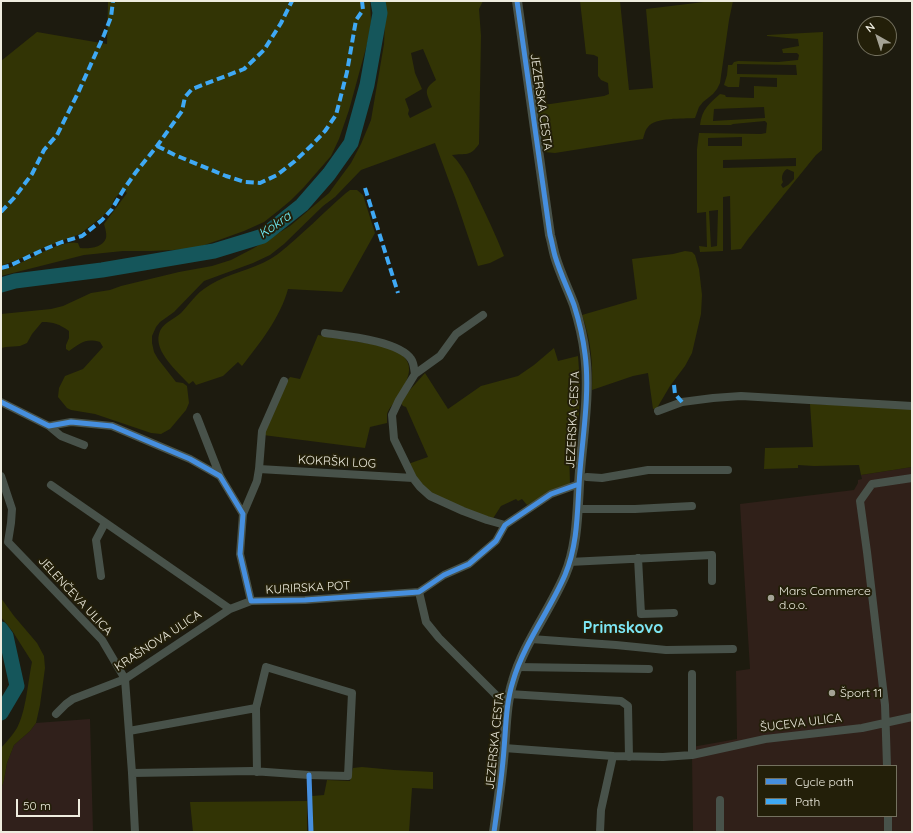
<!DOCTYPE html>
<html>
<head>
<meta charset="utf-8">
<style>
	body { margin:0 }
	#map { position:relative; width:913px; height:833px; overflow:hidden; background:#1d1b0f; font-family:Quicksand,sans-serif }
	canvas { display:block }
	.frame { position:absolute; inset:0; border:2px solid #eeecdf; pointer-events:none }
	.legend { position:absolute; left:757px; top:765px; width:140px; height:52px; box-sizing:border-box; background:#231f09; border:1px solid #74715f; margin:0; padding:5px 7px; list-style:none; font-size:12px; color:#eeecdf }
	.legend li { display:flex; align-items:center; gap:8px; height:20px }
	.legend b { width:20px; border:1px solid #74715f }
	.north { position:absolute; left:857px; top:16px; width:40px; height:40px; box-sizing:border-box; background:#231f09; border:1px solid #74715f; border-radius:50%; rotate:321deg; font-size:11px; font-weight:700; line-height:16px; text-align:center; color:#eeecdf }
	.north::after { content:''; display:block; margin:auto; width:14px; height:18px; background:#a5a396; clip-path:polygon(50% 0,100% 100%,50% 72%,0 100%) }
	.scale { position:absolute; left:16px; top:799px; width:64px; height:18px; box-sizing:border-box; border:2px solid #eeecdf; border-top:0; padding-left:5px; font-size:12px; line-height:14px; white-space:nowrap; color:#eeecdf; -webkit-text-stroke:3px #231f09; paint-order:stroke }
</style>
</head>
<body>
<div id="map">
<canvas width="913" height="833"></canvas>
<div class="frame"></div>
<ul class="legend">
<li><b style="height:5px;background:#468fdf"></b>Cycle path</li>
<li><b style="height:5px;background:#3fa9f5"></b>Path</li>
</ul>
<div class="north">N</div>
<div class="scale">50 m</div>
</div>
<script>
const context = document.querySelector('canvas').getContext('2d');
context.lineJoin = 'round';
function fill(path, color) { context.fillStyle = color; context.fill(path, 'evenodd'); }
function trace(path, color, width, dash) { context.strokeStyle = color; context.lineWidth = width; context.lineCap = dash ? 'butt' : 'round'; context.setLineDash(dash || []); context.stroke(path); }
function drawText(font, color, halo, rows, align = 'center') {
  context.font = font + ' Quicksand,sans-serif'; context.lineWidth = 4; context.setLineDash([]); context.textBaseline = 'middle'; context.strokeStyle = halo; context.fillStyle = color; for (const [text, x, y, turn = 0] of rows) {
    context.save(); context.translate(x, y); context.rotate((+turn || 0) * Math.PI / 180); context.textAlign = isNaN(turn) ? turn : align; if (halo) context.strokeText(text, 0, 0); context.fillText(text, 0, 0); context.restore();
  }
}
const commercial = new Path2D(`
	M912 467V832H693L692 755V747L737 739 736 671 750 669 740 504 854 490 858 483V480L862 479 861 475ZM758 766H896V816H758Z`);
const industrial = new Path2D(`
	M90 719 93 832H1V789L4 780 7 763 14 745 30 731 36 723Z`);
const green = new Path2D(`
	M108 1H370L371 22 369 37 349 110 339 139 331 156 304 187 290 201 278 211 264 222 244 231 219 240 193 249 152 251H123L84 255 1 276V270C6 269 11 267 16 265 30 259 63 239 78 243L80 248C88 249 103 248 106 238 107 233 105 228 104 224L127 193 123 190 115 198 111 207 103 216 80 234 43 248 22 258 1 266V61L37 32 107 44Z
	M386 1H483L479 9 481 36 479 144C470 157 466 153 452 155 463 166 470 181 476 194 486 215 496 235 504 256L490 263 478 266 456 200 435 143 361 170 335 197 323 206 284 244 270 255 253 263 204 281 174 312 160 322 156 327 152 336V343L154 352 158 359 176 382 183 383 187 386 189 403 186 410 170 429 161 434 151 433 95 414 71 410 67 408 58 397 59 388 65 376 83 369 103 347 100 342C85 338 81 343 69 351L66 349V345L69 338V331C59 324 54 322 42 322L32 334 27 343 20 346 6 347 1 348V314L51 309 63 306 91 293 110 290 121 286 179 272 212 266 231 260 254 248 290 226 329 193 337 182 351 163 361 144 371 120 384 44ZM423 49 436 80C422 90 427 93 432 107L410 118 408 114 409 110 405 99 422 89 415 73 411 53Z
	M580 1H620L629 90 653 88 646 9 712 1H733L729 20 720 83 717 89 713 94 703 102 699 107 695 118C683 119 655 117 648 127 645 130 644 136 643 139L555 153 544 152 537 106 604 96 609 94 608 83 601 80 598 76V57L594 55 586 54Z
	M823 32 822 150 816 155 748 239 741 249 731 250 730 196 723 197V251L700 252 699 246 707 247 706 212 697 213V149L699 133 761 134 766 133 767 123 765 121 733 124 731 125H700C702 109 709 104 720 94L725 95 726 97 754 98V86L777 87V78L740 77 739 87H728L724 85 727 75 728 65H732L734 62 738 61 778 62 798 60 799 55 797 53H783L782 49 799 46 798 39 767 36V35ZM737 64 796 65 797 75 737 74ZM764 107 765 118 713 121 714 109ZM742 137V146H708V138ZM796 158V166L723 168V160ZM787 169 794 172V179L788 185 783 188 781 185 783 182C781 178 782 172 787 169ZM718 210 717 246 711 247 709 211Z
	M350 190H357L363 195 375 233 342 292 288 289C280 318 260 343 242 366L238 362 223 376 196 385 193 381 189 384C178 372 154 352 159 334 161 324 174 319 181 313 186 308 190 302 195 297 201 290 209 285 217 281 237 271 259 268 278 254 302 235 323 213 346 193Z
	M685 251 692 252 695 255 699 269 702 295 701 314 692 353 685 366 670 386 657 408 653 409 648 373 633 376 592 390C593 362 591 341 582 315L637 299 632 259 673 254Z
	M318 335 389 347C418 360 411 376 397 398 394 403 389 408 387 414 387 417 387 420 387 423L370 427 365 448 263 435 286 382 290 377 300 379Z
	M554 348 558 361 578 356 580 383 579 414 574 435 569 437V450L570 484 547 494 527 505 522 499 518 501 516 499 501 506 492 520 432 494 421 485 408 464 428 457 406 407 403 406 400 402 408 392 425 373 448 409 481 386 518 376 534 365Z
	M810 404 912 408V467L861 475 859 465 814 466 798 465V468L764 469 765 448 813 447Z
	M1 598 14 616 37 643 44 656 45 668 40 705 36 723 30 731 14 745 7 763 4 780 1 789V748C7 741 13 735 17 728 26 712 28 681 32 662L13 632 1 617Z
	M362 767 394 770 433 772V789L412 788 409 832H313L312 796 324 795 327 780 350 781 353 768Z
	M307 801V832H193L190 802Z`);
const river = new Path2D(`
	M1 285 15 281 102 270 214 251 263 236 302 205 329 174 351 143 367 85 380 13 378 1
	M1 629 6 636 17 686 1 713`);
const minor = new Path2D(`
	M325 333C346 336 399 341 411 359 414 363 414 369 415 374L399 400 392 415 394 439 413 478
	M415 374 440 356 456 334 483 315
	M1 402 49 426 71 422 112 426 190 459 220 476 243 514 240 554 251 601 305 600 419 592 444 575 469 564 496 541 505 525 551 494 579 484
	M658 411 682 402 713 398 741 396 912 406
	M197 417 220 476
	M49 426 61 436 84 445
	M259 469 262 431 284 381
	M1 476 12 509 11 523 8 542 102 640 125 679 132 773 135 832
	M587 477 602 478 648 470H728
	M51 485 230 609 125 679 73 699 66 704 56 714
	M578 509H635L692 506
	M243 514 257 481 259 469 413 478 420 487 430 496 463 511 487 520 505 525
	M638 558 641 614 674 613
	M569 562 712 555V581
	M101 576 96 540 105 523
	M419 592 426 622 439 638 507 706
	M230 609 251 601
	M531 639 616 645 666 650 733 649
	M517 667 649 669
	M692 674V755
	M509 694 621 701 628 706 629 757
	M256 708 257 772
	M129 731 256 708 266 667 352 693 348 776 309 775 252 771 132 773
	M504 748 613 756 663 757 692 755 765 739 862 728 912 717
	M887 766 885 705 867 552 860 501 872 484 912 478
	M888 816V832
	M600 832 601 810 613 756
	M720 832V800`);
const tertiary = new Path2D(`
	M494 832C498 804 502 777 504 749 506 726 506 703 513 681 524 643 549 612 565 575 579 542 577 506 580 471 583 434 590 391 585 354 583 337 579 321 574 305 568 289 560 273 555 256 553 249 552 242 550 235L517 1`);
const quiet = new Path2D(`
	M157 146 175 155 226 176 245 182 260 183 277 175 295 161 312 145 325 131 336 115 347 72 356 20 363 10 362 1
	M365 188 398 293
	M1 212 14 198 32 174 44 150 57 135 78 93 104 35 111 17 113 1
	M1 268 9 266 45 249 62 242 82 236 102 220 112 209 124 189 136 172 157 146 182 111 185 97 192 89 244 69 264 50 281 23 292 1
	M674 385 675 394 682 402`);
const cycleway = new Path2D(`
	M1 402 49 426 71 422 112 426 190 459 220 476 243 514 240 554 251 601 305 600 419 592 444 575 469 564 496 541 505 525 551 494 579 484
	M309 775 311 832
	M494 832C498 804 502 777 504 749 506 726 506 703 513 681 524 643 549 612 565 575 579 542 577 506 580 471 583 434 590 391 585 354 583 337 579 321 574 305 568 289 560 273 555 256 553 249 552 242 550 235L517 1`);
const markers = [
	[771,598,4,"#a5a396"],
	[832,693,4,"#a5a396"]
];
const streetNames = [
	["JEZERSKA CESTA",541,102,82],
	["JEZERSKA CESTA",573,420,-87],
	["KOKRŠKI LOG",337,462,3],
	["KURIRSKA POT",308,588,-3],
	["JELENČEVA ULICA",75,596,47],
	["KRAŠNOVA ULICA",158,641,-33],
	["ŠUCEVA ULICA",801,723,-7],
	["JEZERSKA CESTA",495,741,-84]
];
const poiNames = [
	["Mars Commerce",779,591],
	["d.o.o.",779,605],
	["Šport 11",840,693]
];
const waterNames = [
	["Kokra",275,225,-35]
];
const districtNames = [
	["Primskovo",623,628]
];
fill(commercial, '#302019');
fill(industrial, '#30201b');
fill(green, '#323405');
trace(river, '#15565b', 15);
trace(minor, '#48524a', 8);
trace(tertiary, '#48524a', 10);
trace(quiet, '#3fa9f5', 4, [8, 4]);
trace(cycleway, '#468fdf', 5);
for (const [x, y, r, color] of markers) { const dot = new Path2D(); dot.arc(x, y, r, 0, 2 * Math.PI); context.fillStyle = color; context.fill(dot); trace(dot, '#231f09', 1.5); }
drawText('12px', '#eeecdf', '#231f09', streetNames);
drawText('12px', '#eeecdf', '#231f09', poiNames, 'left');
drawText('italic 13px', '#70f0fb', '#231f09', waterNames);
drawText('bold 16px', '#7de6f5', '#231f09', districtNames);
</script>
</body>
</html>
